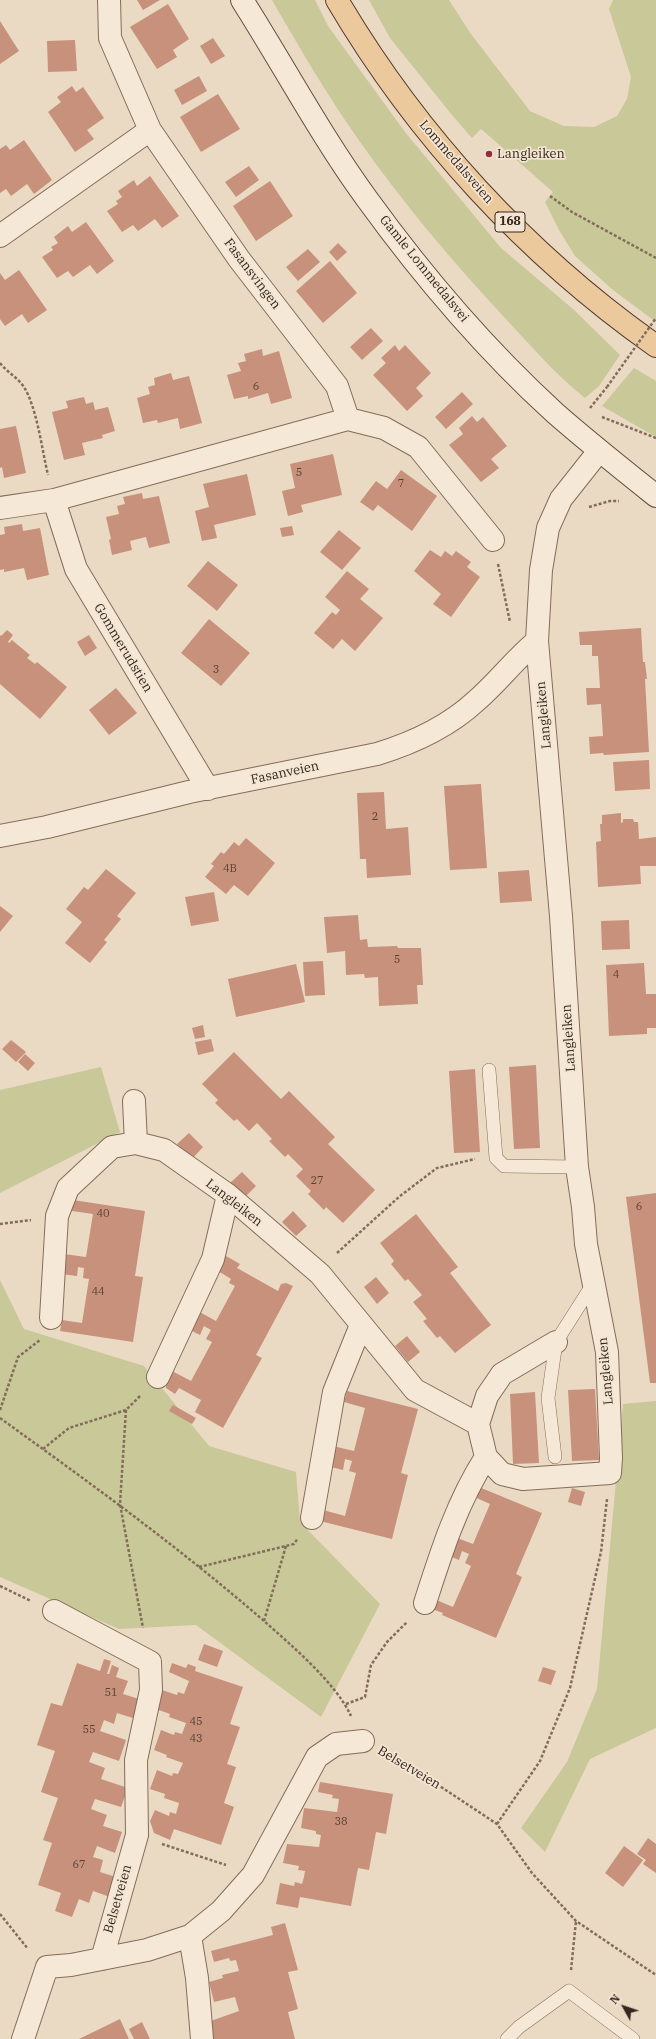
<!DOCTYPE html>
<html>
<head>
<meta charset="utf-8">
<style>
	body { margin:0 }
	#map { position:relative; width:656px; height:2039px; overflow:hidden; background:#ebdac3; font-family:"IBM Plex Serif",serif }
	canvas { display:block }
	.north { position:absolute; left:604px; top:1987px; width:40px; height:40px; -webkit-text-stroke:3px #f3e5d2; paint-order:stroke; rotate:310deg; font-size:11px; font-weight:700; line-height:16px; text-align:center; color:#35261e }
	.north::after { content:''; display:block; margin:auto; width:14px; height:18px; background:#35261e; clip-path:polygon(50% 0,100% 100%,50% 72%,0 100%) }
</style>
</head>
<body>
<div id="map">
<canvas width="656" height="2039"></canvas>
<div class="north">N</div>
</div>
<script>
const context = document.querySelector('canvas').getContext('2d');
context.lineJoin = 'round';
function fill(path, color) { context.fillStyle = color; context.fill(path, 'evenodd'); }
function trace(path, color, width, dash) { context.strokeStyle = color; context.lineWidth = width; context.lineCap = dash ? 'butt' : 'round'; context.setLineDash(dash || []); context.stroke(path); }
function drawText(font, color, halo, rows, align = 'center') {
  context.font = font + ' "IBM Plex Serif",serif'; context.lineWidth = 3.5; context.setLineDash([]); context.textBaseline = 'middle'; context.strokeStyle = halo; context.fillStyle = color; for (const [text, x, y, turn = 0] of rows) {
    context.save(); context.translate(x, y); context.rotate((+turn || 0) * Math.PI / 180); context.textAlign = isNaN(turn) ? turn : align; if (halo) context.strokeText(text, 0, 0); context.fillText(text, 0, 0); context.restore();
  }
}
const green = new Path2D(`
	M272 0H315L328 26 405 132 501 248 573 309 620 355 599 386 585 398C555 374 530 345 504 317 452 261 402 202 358 139 327 95 299 47 272 0Z
	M369 0H449L471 34 530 111 564 126 594 127 617 116 627 99 631 77 609 9 613 0H656V322L613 290 575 256 559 230 545 202 553 192 481 129 472 138 452 115 390 38Z
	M634 368 656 381V437L602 406Z
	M101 1067 120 1132 0 1193V1090Z
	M0 1280 24 1329 144 1366 209 1446 296 1472 300 1522 380 1604 321 1717 196 1625 119 1629 0 1577Z
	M656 1401V1728L590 1759 545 1852 521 1828 567 1762 597 1689 623 1404Z`);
const building = new Path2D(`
	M137 0H160L143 10Z
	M168 4 189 39 173 50 177 57 157 69 130 27Z
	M0 21 19 51 0 64Z
	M213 38 225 56 211 64 200 46Z
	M75 40 77 71 48 72 47 41Z
	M199 76 207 91 182 105 174 90Z
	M72 86 76 92 83 87 104 118 87 130 94 139 75 152 48 112 61 102 57 97Z
	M218 94 240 129 201 152 180 117Z
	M24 140 52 180 34 194 27 184 11 196 6 189 0 193V149L6 145 10 150Z
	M249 166 259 180 236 197 225 182Z
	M150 176 179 216 162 228 155 219 138 231 133 225 122 232 107 211 118 204 116 201 122 197 118 191 134 180 137 186Z
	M270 181 293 216 256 241 233 206Z
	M86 222 114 261 97 274 90 265 73 277 68 271 57 278 42 257 53 250 51 247 58 243 54 237 68 226 72 232Z
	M338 243 347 252 337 261 329 252Z
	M308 249 320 262 298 281 286 267Z
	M330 261 357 293 323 323 296 291Z
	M19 270 47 310 28 323 22 314 5 326 0 319V273L5 280Z
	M371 328 383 341 362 360 350 347Z
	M395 345 399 351 405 345 431 373 416 388 423 396 407 411 373 375 386 363 381 358Z
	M262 349 263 356 279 351 292 398 271 404 268 393 248 399V396L234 399 227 375 241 371 238 363 246 361 244 354Z
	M171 373 173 380 189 376 202 423 180 429 178 418 158 423 157 420 143 423 137 398 150 394 148 387 155 385 154 378Z
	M462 392 473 404 446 429 435 417Z
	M84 397 86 404 93 402 95 410 108 407 115 431 102 435 103 438 82 443 85 455 64 460 52 412 68 408 66 401Z
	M472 416 477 422 483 417 507 446 491 459 499 468 481 482 449 445 463 434 459 428Z
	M16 426 26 473 4 478 2 467 0 468V429Z
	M333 454 342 495 301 505 303 512 288 516 282 491 295 488 290 464Z
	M401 470 437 496 412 531 378 505 373 511 360 502 376 481 387 489Z
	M247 474 256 515 214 525 217 538 202 541 195 511 209 507 203 484Z
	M142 493 143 499 159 496 170 543 149 548 146 537 130 541 132 550 112 555 109 540 111 539 106 517 119 514 117 506 125 504 123 497Z
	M22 524 23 531 40 528 49 575 27 580 24 568 4 572V569L0 570V535L5 534 4 527Z
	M292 526 294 535 282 537 280 528Z
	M339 530 361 548 342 570 320 552Z
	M430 550 441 557 445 551 452 556 456 551 471 562 467 567 480 577 451 617 433 604 441 594 414 571Z
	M208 561 238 585 217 611 187 586Z
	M347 571 369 589 360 599 383 618 355 651 342 639 333 649 314 633 332 612 336 615 340 610 325 597Z
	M209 619 250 653 221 686 181 653Z
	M641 628 643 662H645L647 679H645L649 752 604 755 603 753 590 754 589 737 603 736 601 704 587 705 586 688H600L598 656H592V645H580L579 632Z
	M7 630 13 635 8 642 9 643 12 640 30 655 27 658 35 664 37 662 67 687 40 719 0 684V635L1 636Z
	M89 635 97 648 85 656 77 642Z
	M116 688 137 713 109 735 89 710Z
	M649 760 650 789 615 791 613 762Z
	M481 784 487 868 450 870 444 786Z
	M384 792 386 829 408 827 411 875 367 878 366 859H360L357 793Z
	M621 813V823L623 822V819H633L634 822H638L639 839 656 837V866H640L641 884 598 887 596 842 601 841 600 824H602V815Z
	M246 838 275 863 248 896 234 885 226 894 205 877 214 866 211 864 221 852 224 854 234 842 239 846Z
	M106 869 136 893 117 916 121 919 104 940 107 942 90 963 65 943 82 922 66 909 84 887 88 890Z
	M529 870 532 901 500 903 498 872Z
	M214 892 219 921 191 926 185 897Z
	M0 906 13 916 0 932Z
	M358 915 360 940 367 939 368 947 397 946 398 948H421L423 985H417L418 1004 379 1006 378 977 365 978 364 974 346 975 345 951 327 953 324 917Z
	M629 920 630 949 602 950 601 921Z
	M323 961 325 995 305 996 303 962Z
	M644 963 646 994H656V1028H647V1034L609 1036 606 965Z
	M296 964 305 1002 236 1017 228 979Z
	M203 1025 205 1037 195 1039 192 1028Z
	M211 1039 214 1051 198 1055 195 1042Z
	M11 1040 26 1052 16 1062 2 1049Z
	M234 1052 281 1099 289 1091 335 1137 328 1144 375 1190 343 1223 326 1207 324 1210 308 1194 311 1191 296 1176 303 1169 288 1154 285 1157 269 1141 272 1139 257 1123 249 1131 237 1119 234 1121 215 1103 218 1100 202 1084Z
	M25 1054 35 1063 28 1071 18 1062Z
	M536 1065 540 1148 514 1149 509 1067Z
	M475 1069 480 1152 454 1153 449 1071Z
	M189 1133 203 1147 192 1159 177 1144Z
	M242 1172 256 1186 245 1197 230 1183Z
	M656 1193V1383H650L626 1197Z
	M73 1200 145 1211 135 1276 143 1277 133 1342 60 1331 62 1320 82 1323 89 1279 83 1278 84 1268 78 1267 77 1276 61 1274 64 1254 86 1257 93 1214 72 1211Z
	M293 1211 307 1226 296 1236 282 1222Z
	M416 1214 458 1267 450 1273 491 1325 455 1353 440 1336 437 1338 423 1321 427 1319 413 1302 422 1295 408 1279 405 1281 391 1264 394 1261 380 1243Z
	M226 1256 240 1264 237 1268 278 1291 281 1284 286 1283 293 1286 256 1355 262 1358 223 1428 195 1412 201 1400 179 1388 175 1394 166 1388 167 1380 172 1371 191 1381 212 1342 206 1339 211 1330 204 1326 200 1335 186 1328 196 1310 216 1321 235 1286 229 1283 231 1279 218 1271Z
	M376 1277 389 1293 377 1304 364 1287Z
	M407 1336 420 1352 408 1362 395 1346Z
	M595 1389 599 1460 572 1461 568 1390Z
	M347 1391 418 1409 401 1473 408 1475 392 1539 320 1521 323 1510 345 1516 356 1473 349 1471 352 1461 345 1459 343 1470 327 1466 333 1446 354 1451 365 1408 344 1402Z
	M535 1392 539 1463 513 1464 510 1394Z
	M173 1405 196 1418 192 1424 169 1411Z
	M474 1485 542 1513 516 1574 522 1577 496 1638 442 1615 443 1613 429 1608 434 1599 453 1607 471 1566 465 1563 469 1554 462 1551 459 1560 444 1554 452 1536 473 1544 490 1504 470 1495Z
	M572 1488 585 1492 581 1506 568 1502Z
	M204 1644 223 1651 217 1667 198 1660Z
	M104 1659 111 1661 107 1674H109L112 1665 119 1668 116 1677 128 1681 123 1694 142 1700 136 1719 117 1713 114 1724 104 1720 100 1731 126 1740 119 1761 93 1752 89 1762 105 1768 101 1779 128 1788 121 1807 95 1799 91 1809 107 1815 103 1826 122 1832 115 1853 97 1846 93 1857 103 1860 100 1872 119 1878 113 1898 93 1891 89 1903 79 1899 72 1917 55 1911 61 1893 38 1885 52 1843 43 1840 58 1798 41 1792 55 1751 37 1745 51 1703 62 1706 77 1663 100 1671Z
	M172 1663 186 1668 188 1664 196 1667 195 1671 243 1687 230 1724 240 1727 227 1764 236 1767 224 1803 234 1807 221 1845 174 1829 170 1840 154 1833 150 1821 155 1810 169 1816 170 1812 176 1814 179 1803 164 1798 165 1794 150 1789 157 1770 172 1776 173 1773 178 1774 183 1763 166 1757 167 1755 154 1750 161 1730 174 1735 175 1732 182 1734 186 1723 169 1717 170 1714 156 1709 162 1690 177 1695 178 1692 184 1694 189 1681 169 1672Z
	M543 1667 556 1671 551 1685 538 1681Z
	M320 1782 393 1794 386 1834 376 1832 369 1870 358 1868 351 1906 300 1897 298 1908 276 1904 280 1883 294 1886 295 1882 302 1884 304 1877 305 1871 298 1870 299 1866 283 1863 287 1844 319 1847 321 1835 316 1834V1831L301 1828 304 1808 337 1812 339 1799 332 1798 333 1795 318 1792Z
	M648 1838 656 1844V1873L643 1864 646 1860 637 1854Z
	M624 1846 643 1860 623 1887 605 1873Z
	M285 1923 298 1970 288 1972 298 2009 288 2012 295 2039H213L208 2022 239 2011 235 1997 214 2002 209 1982 223 1978 222 1975 239 1971 236 1960 230 1961 229 1958 214 1962 211 1951 273 1935 271 1927Z
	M120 2019 129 2039H79Z
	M142 2022 150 2039H134L129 2029Z`);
const path = new Path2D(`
	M550 196 572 212 656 258
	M0 363C7 372 17 377 24 387 37 408 42 450 48 475
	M590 408 607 387
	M602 417 656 438
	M589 507 610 501H619
	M498 564 510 622
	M0 1224 31 1220
	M337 1253 400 1196 437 1168 475 1159
	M0 1410 18 1357 40 1340
	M126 1410 120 1504 143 1628
	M0 1418C90 1483 180 1548 264 1621 291 1645 336 1683 351 1716
	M43 1449 69 1428 126 1410 141 1395
	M199 1567 294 1544 298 1538
	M0 1586 31 1601
	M264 1621 286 1546
	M346 1704 365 1697 371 1665 387 1642 407 1622
	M386 1752 399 1759 497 1824 532 1873 576 1921 656 1975
	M497 1824 540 1761 570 1688 601 1552 607 1499
	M162 1844 226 1865
	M0 1914 28 1949
	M571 1970 576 1921`);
const lane = new Path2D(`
	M489 1070 496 1158 504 1166 577 1167
	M555 1457 548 1398 556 1342 593 1284
	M507 2039 519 2027 569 1991 633 2039`);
const street = new Path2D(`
	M109 0 110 38 150 130 239 259 337 386 348 419
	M0 236 150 130
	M54 500 76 569 208 789
	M0 508 54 500 348 419 384 428 418 447 493 540
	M0 836 47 827 189 792 377 754C413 743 448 727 476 701 498 682 515 659 537 641
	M134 1101 136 1143
	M51 1318 57 1216 68 1188 112 1147 136 1143 164 1150 228 1195 320 1274 415 1390 478 1424
	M556 1342 502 1374 487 1396 478 1424 486 1457 502 1474 523 1479 610 1473 611 1458 607 1352 586 1244 583 1207 577 1167 561 916 537 641 541 570 548 528 561 499 599 451
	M158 1377 213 1259 228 1195
	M312 1518 334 1392 361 1325
	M425 1603C441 1553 457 1502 486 1457
	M54 1611 150 1662 151 1690 136 1760 137 1835 102 1959
	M190 1936 197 1978 202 2039
	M23 2039 47 1967 71 1965 147 1950 190 1936 221 1911 253 1875 317 1757 336 1744 363 1741`);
const secondary = new Path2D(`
	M242 0C284 66 321 136 367 199 422 275 486 350 555 413 588 442 622 469 656 496`);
const primary = new Path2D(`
	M337 0C417 136 527 255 656 346`);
const pathBridge = new Path2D(`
	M607 387 656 318`);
const markers = [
	[489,154,4,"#902f3c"]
];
const numberNames = [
	["6",256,387],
	["5",299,473],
	["7",401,484],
	["3",216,670],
	["2",375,817],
	["4B",230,869],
	["5",397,960],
	["4",616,975],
	["27",317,1181],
	["6",639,1207],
	["40",103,1214],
	["44",98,1292],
	["51",111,1693],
	["45",196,1722],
	["55",89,1730],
	["43",196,1739],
	["38",341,1822],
	["67",79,1865]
];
const shields = [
	[510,222,30]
];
const shieldNames = [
	["168",510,222]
];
const poiNames = [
	["Langleiken",497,154]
];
const streetNames = [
	["Lommedalsveien",456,162,49],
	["Gamle Lommedalsvei",424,269,51],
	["Fasansvingen",252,274,53],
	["Gommerudstien",123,648,59],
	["Langleiken",544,715,-95],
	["Fasanveien",285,773,-12],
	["Langleiken",569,1038,-94],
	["Langleiken",234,1203,38],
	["Langleiken",606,1371,-95],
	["Belsetveien",409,1768,31],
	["Belsetveien",118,1899,-74]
];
fill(green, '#c8c898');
fill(building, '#c7917b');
trace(lane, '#846c5b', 14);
trace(street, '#846c5b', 24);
trace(secondary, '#664d3e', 24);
trace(primary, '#523b2f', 24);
trace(path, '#846c5b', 2.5, [3, 2]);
trace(lane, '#f6e8d6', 13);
trace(street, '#f6e8d6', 22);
trace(secondary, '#f6e8d6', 22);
trace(primary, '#ecc99d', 22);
trace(pathBridge, '#846c5b', 2.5, [3, 2]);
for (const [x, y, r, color] of markers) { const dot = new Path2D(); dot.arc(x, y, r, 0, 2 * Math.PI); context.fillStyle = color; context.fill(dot); trace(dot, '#f3e5d2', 1.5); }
drawText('11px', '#5a4135', null, numberNames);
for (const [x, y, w] of shields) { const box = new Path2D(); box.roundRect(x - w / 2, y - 10, w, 20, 3); context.fillStyle = '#f3e5d2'; context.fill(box); trace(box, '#35261e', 1); }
drawText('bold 12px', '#35261e', null, shieldNames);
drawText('13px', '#35261e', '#f3e5d2', poiNames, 'left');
drawText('13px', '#35261e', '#f3e5d2', streetNames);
</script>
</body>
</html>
